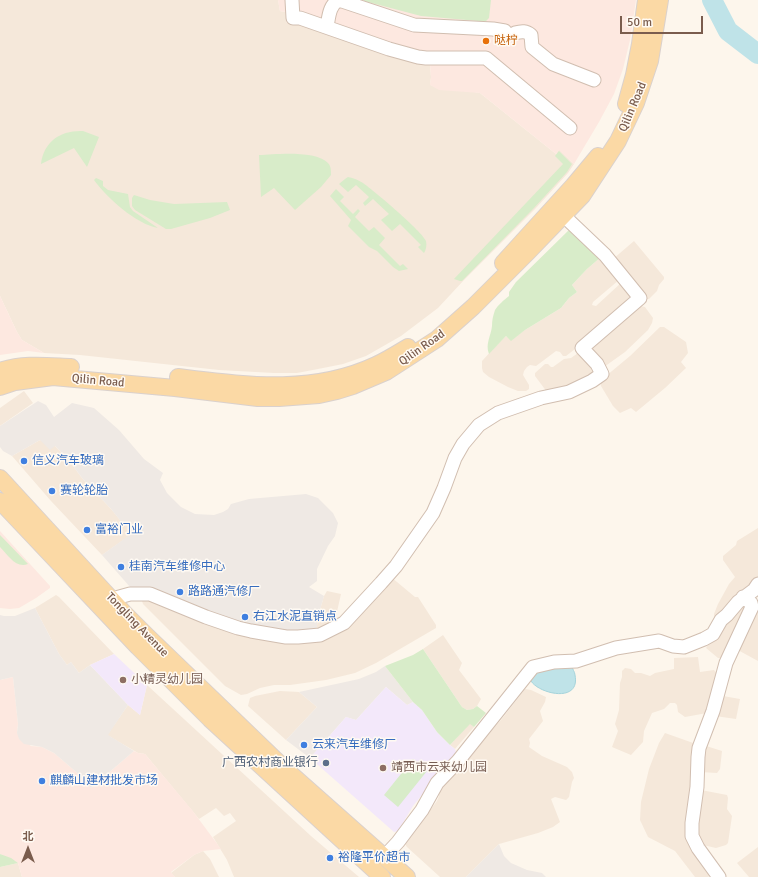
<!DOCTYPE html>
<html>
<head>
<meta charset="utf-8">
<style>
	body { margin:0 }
	#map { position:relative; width:758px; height:877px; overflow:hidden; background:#fdf6ec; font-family:Signika,"Noto Sans SC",sans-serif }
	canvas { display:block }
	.north { position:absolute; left:8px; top:829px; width:40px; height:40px; -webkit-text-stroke:3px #fffaf3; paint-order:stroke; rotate:0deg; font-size:11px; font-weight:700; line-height:16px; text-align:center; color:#7a5c4d }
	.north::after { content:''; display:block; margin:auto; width:14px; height:18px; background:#7a5c4d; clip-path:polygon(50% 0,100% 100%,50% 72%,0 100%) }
	.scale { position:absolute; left:620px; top:16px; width:83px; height:18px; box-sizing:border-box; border:2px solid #7a5c4d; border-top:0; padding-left:5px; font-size:12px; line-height:14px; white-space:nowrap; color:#7a5c4d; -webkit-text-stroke:3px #fffaf3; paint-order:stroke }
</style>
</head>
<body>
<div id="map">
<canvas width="758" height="877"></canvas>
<div class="north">北</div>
<div class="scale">50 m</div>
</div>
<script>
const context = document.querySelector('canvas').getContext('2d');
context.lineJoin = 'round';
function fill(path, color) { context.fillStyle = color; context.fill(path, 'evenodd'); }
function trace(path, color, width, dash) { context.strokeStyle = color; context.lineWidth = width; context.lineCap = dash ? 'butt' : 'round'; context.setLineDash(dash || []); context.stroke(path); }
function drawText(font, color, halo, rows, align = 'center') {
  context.font = font + ' Signika,"Noto Sans SC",sans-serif'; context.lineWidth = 3; context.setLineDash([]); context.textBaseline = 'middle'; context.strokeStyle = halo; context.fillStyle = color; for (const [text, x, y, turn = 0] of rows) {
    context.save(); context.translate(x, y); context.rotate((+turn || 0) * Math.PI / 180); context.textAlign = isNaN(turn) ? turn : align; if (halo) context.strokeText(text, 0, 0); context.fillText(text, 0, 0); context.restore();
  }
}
const residential = new Path2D(`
	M0 0H278L280 11 285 12 287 23 302 22 430 64 431 77 430 85 480 93 556 154 559 149 574 164 568 173 535 209 464 280 438 308 401 336 366 356 343 364 318 369 297 373H274L219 370 80 355 44 353 22 340 17 332 0 296Z
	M634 241 664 277V279L659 285 657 291 649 299H645L613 259Z
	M601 257 619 280 593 302 592 305 596 306 622 282 635 295 588 339 566 356H563L560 352 556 351 536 366 530 365 527 367 524 371 523 375 529 385V389L526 391H518L508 387 489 377 483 372 482 368V361L494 348 506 336 511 340 525 330 561 308 569 298 577 292 572 285 587 269Z
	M640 306 645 307 653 318 652 323 648 330 625 352 604 367 587 350Z
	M660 327H664L686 342 688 353 681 362 686 368 665 388 636 412 631 408 620 413 613 406 601 386 600 381 630 356Z
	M578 353 595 370 583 380 574 385 547 392 535 376V373L545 364H548L551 367H553L564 359 571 358Z
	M24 391 33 403 0 426V408Z
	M40 440 55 446 67 458 82 478 111 509 132 534 102 555 51 501 12 456Z
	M758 528V577L750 587 740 591 716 618 714 617V614L718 604 729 584 735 577 723 560V556L736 545 737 541Z
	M391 577 415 597H418L436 625V628L376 663 355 673 326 680 290 685H274L260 688 247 694 241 695 225 686 143 604 142 601 145 598 315 638Z
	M327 591 341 594 334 625 316 634 318 617 324 596Z
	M56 595 59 597 114 654 90 665 79 673 71 662 67 665 59 654 35 608Z
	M756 604H758V661L736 649Z
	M743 605 748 608 722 658H718L706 648 711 640 724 628Z
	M443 635 462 663 459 670 481 699 477 706 473 709 467 710 462 707 423 649Z
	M698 657 700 672 714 670 718 675 707 713 685 717 678 712 677 705 675 703H670L664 709 652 713 644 731 643 742 631 755 612 747 618 731 615 724 619 710 620 683 622 677V671L625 668 631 669 635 673H641L650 676 655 673 674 669V658Z
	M147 685 311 836 359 877H234L227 860 213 837 236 821 230 813 224 816 216 808 199 819 145 754 138 753 107 735 128 705 140 715Z
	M525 689 531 690 546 697 545 702 540 711 543 721 529 739 530 743 529 747 542 756 567 767 572 772 574 778 572 782 569 797 566 800 555 797 551 799 560 822 553 827 538 833 499 844 466 877H440L407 847 405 844 406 839 416 829 437 801 439 796V791L448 776 473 754 483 739 501 720Z
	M280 691 299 692 317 707 286 740 248 706 250 698 255 696Z
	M723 696 740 699 736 719 715 716Z
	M470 723 474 727 455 749 450 745Z
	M665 733 696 744 688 826 713 873 708 877H695L675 851 648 837 640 820 641 802 649 769 659 743Z
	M703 745 722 751 720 769 717 773 700 772Z
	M701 790 727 795 728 798 727 809 732 816 728 843 726 845 716 848 703 845 698 837Z
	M758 847V877H749L737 863Z
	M203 851 210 859 219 877H175L171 873 194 855Z
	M18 863 22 877H0V867Z`);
const commercial = new Path2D(`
	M278 0H636L630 40 623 69 614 94 599 122 574 164 559 150 556 154 480 93 439 90 430 85 431 77 430 64 302 22 291 25 287 23 285 12 280 11Z
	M0 296 17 332 22 340 44 353 28 351 0 355Z
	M0 531 50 586V588L36 598 19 608 10 609 0 608Z
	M13 677 18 724 17 733 31 746 42 747 54 753 75 771 91 788 134 751 138 753 145 754 192 810 221 849 203 851 194 855 171 872 175 877H22L18 863 0 854V680Z`);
const industrial = new Path2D(`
	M38 401 46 405 54 417 72 403 94 408 119 430 144 459 163 473 160 480 167 493 181 507 195 514 214 515 223 512 228 509 231 504 249 499 306 494 318 498 333 513 338 523 335 536 328 546 317 569V581L309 587 324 596 318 617 316 634 258 630 130 587 102 555 131 534 111 509 82 478 67 458 55 446 50 450 40 440 12 456 3 451 0 447V426Z
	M35 608 59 654 67 665 71 662 79 673 90 665 128 705 108 735 134 751 91 788 75 771 54 753 42 747 24 744 19 739 17 733 18 724 13 677 0 680V615L4 616H15Z
	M385 666 413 702 407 705 386 687 356 720 346 717 310 758 286 740 317 707 299 692 359 679 376 672Z
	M499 844 504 856 511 863 527 870 542 873 546 877H466Z`);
const education = new Path2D(`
	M114 654 147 685 140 715 128 705 90 665Z
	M386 687 407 705 413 702 422 710 437 732 450 745 455 749 456 753 413 806 398 831 394 832 310 758 346 717 356 720Z`);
const green = new Path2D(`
	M364 0H491L489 18 486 21H478L421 16 364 1Z
	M83 131 99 137 87 167 74 148 41 164C44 141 61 130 83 131Z
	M559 151 572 164 567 172 534 208 462 281H460L454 279 563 164 555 156Z
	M259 155C276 154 316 150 328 163 331 166 331 170 331 175L321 187 295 210 274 188 261 197Z
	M348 177C354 178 358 180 363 183 373 190 423 232 426 241 427 245 426 250 424 253L418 247 421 245 400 224 392 231 381 220 389 214 373 199 365 206 363 203 369 197 356 185 348 192 339 184 345 179Z
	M96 178 103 181V186L108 190 128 194 130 207 133 211 158 228C136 224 107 198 94 180Z
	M336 189 344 197 340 201 353 214 358 209 360 211 355 217 369 231 374 227 385 238 379 245 400 266 403 264 408 269 399 271 393 267 377 251 369 247 348 226 351 220 330 196Z
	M134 195 150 200 174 204 227 202 230 210 210 218 171 229H166L135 210 132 206V198Z
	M571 228 601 257 587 269 572 285 577 292 569 298 561 308 525 330 511 341 506 336 489 354C485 344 491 336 492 326 492 320 493 316 495 310 498 305 504 300 509 296V292L516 282Z
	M0 535 28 564C16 569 8 555 0 547Z
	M423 649 462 707 467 710 473 709 477 706 486 713 474 727 470 724 450 745 437 732 422 710 413 702 385 666 413 655Z
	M413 759 427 771 398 807 384 795Z
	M0 854 11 858 18 863 0 867Z`);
const water = new Path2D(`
	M572 666C572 669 575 672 575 675 581 705 535 693 530 679L535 671Z`);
const river = new Path2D(`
	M712 0 728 31 758 54`);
const minor = new Path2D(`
	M292 0 293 18H300L389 49 418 57 426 58H486L570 128
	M339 0 414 25 493 29 505 31
	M327 26C329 17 329 5 339 0
	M515 33C522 31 526 31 531 35L532 47 553 64 594 80
	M112 599 130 594H150L206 617 238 628 251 631 286 637H298L320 635 344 623 381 583 396 566 433 513 444 488 455 458 463 444 479 425 498 413 541 398 569 392 592 381 602 374 597 364 582 348 640 298 605 255 564 216
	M384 857 398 842 422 810 437 783 458 761 533 667 554 662 576 661 616 648 659 641 673 646 684 647 704 639 713 634 721 620 727 615 738 602 754 590 758 584
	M719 877 698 848 692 836V823L697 787 698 757 699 748 713 711 726 663 752 607 751 603 743 597`);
const major = new Path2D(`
	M626 104 634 75 640 44 646 0
	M503 263 573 186 598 156
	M0 371C23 363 47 366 71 367
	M178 377C245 385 312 395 376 365 387 360 398 353 408 347
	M0 387 15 382 53 377 175 388 258 398H279L319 395 337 391 353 386 386 372 437 339 473 307 528 252 582 196 618 141 636 103 650 61 660 0
	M0 478 125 614 147 636 284 768 407 877
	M0 501 138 647 210 719 382 877`);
const markers = [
	[486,41,4,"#e8710a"],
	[24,461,4,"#3f7fe0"],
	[52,491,4,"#3f7fe0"],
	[87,530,4,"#3f7fe0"],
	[121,567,4,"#3f7fe0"],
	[180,592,4,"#3f7fe0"],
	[245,617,4,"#3f7fe0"],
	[123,680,4,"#8d6e63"],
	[304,745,4,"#3f7fe0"],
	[326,763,4,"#5c6f8a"],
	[383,768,4,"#8d6e63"],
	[42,781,4,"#3f7fe0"],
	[330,858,4,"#3f7fe0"]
];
const foodNames = [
	["哒柠",494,41]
];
const streetNames = [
	["Qilin Road",633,107,-67],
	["Qilin Road",422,348,-35],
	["Qilin Road",98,381,5],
	["Tongling Avenue",137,625,46]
];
const shopNames = [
	["信义汽车玻璃",32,461],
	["赛轮轮胎",60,491],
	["富裕门业",95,530],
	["桂南汽车维修中心",129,567],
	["路路通汽修厂",188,592],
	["右江水泥直销点",253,617],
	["云来汽车维修厂",312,745],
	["麒麟山建材批发市场",50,781],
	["裕隆平价超市",338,858]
];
const educationNames = [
	["小精灵幼儿园",131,680],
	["靖西市云来幼儿园",391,768]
];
const serviceNames = [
	["广西农村商业银行",318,763]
];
fill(residential, '#f5e8da');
fill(commercial, '#fde8e0');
fill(industrial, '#efe9e4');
fill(education, '#f3e8fa');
fill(green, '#d8ecc9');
fill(water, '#bfe3e8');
trace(water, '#a5d3da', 1);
trace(river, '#bfe3e8', 20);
trace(minor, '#d1beb0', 15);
trace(major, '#dad1cd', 18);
trace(minor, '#fff', 13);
trace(major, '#fbd9a5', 16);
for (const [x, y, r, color] of markers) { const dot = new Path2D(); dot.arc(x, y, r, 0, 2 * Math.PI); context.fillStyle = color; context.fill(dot); trace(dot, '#fffaf3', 1.5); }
drawText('12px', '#c56008', '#fffaf3', foodNames, 'left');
drawText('12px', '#7a5c4d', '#fffaf3', streetNames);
drawText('12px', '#366cbe', '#fffaf3', shopNames, 'left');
drawText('12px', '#785e54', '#fffaf3', educationNames, 'left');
drawText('12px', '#4e5e75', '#fffaf3', serviceNames, 'right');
</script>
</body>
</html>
